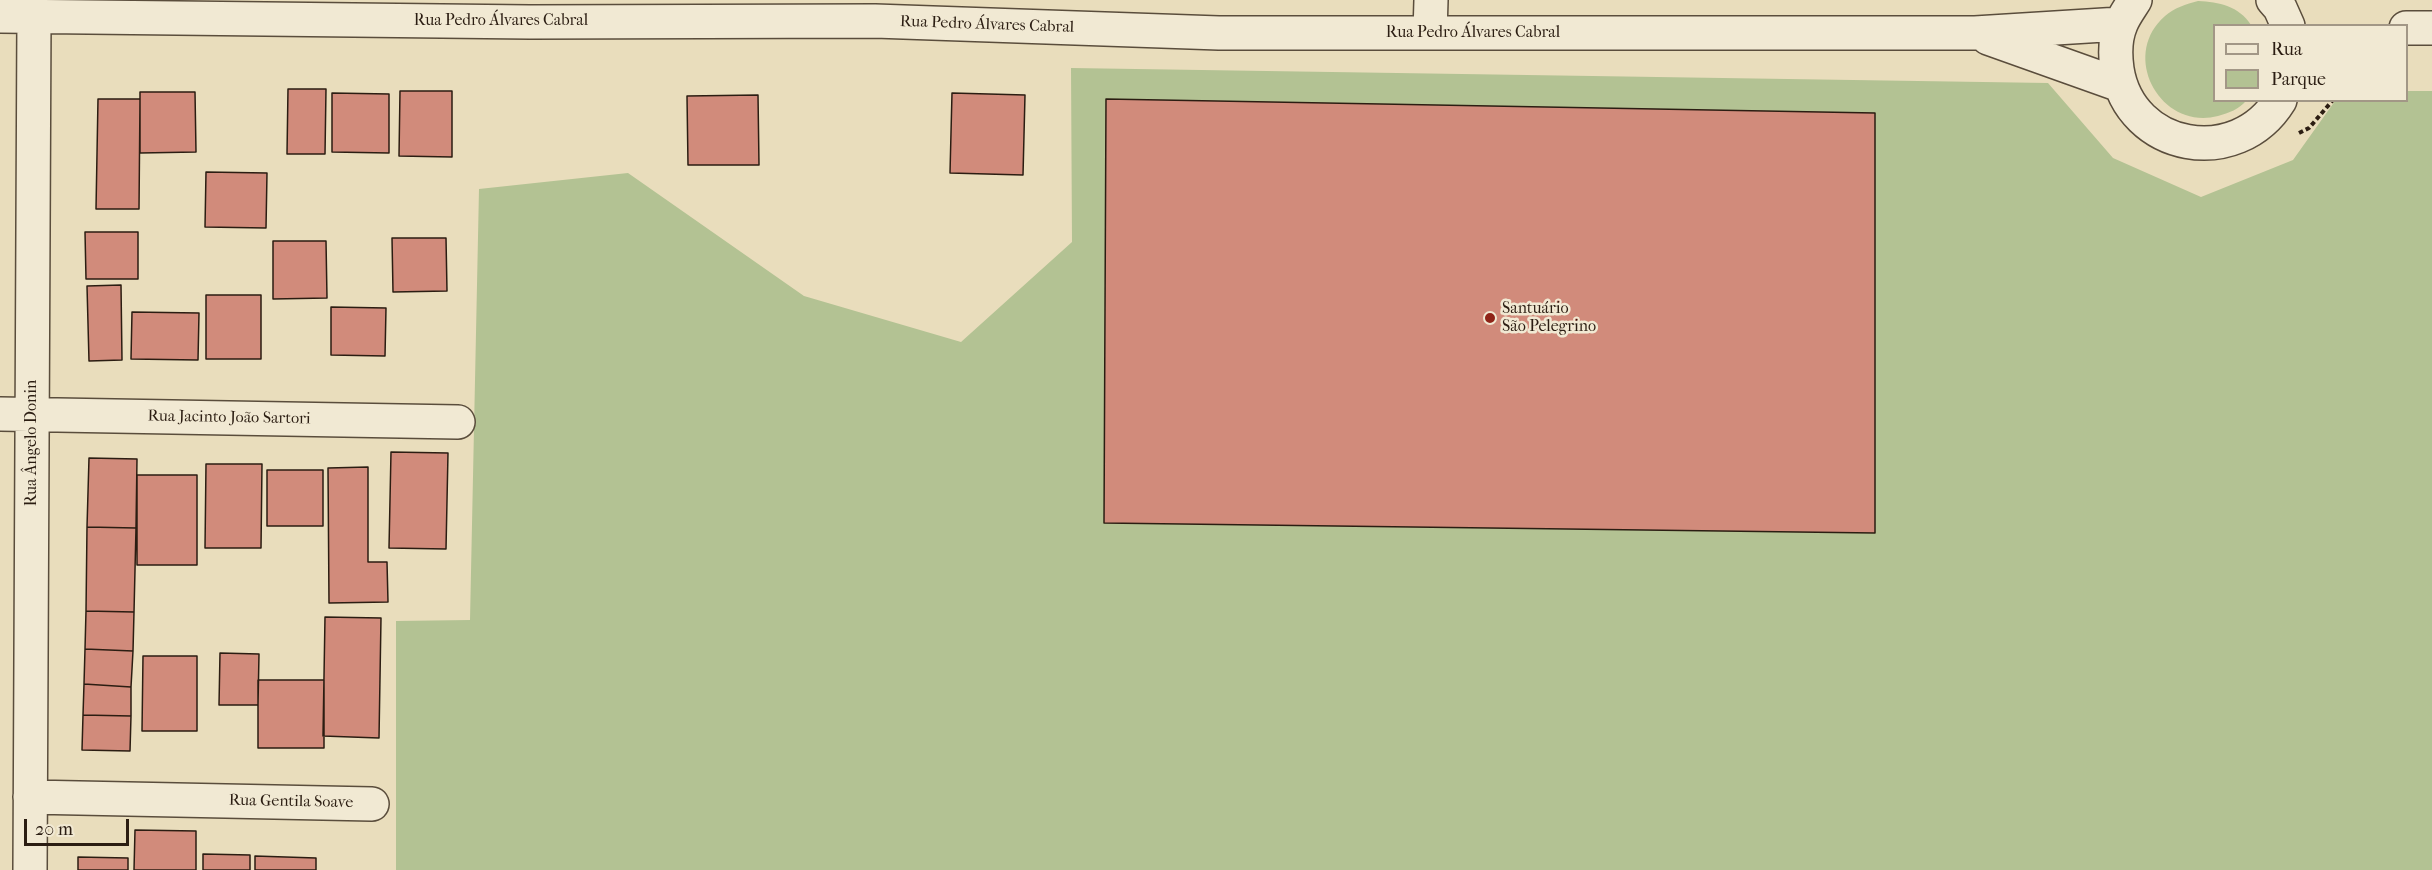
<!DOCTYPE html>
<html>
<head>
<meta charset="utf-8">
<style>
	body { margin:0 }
	#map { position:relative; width:2432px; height:870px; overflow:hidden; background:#e9ddbc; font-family:"IM FELL French Canon",serif }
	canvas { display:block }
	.legend { position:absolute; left:2213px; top:24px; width:195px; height:78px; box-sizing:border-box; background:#f1e9d3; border:2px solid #a29786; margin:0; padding:8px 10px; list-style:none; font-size:18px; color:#2b1d12 }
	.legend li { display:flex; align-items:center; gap:12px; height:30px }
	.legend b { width:30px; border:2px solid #a29786 }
	.scale { position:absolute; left:24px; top:819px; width:105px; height:27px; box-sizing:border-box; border:3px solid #2b1d12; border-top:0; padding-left:8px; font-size:18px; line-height:21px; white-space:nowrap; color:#2b1d12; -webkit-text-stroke:4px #f1e9d3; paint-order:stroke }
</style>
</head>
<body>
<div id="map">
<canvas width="2432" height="870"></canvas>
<ul class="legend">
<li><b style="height:8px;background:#f1e9d3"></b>Rua</li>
<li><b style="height:16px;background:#b3c293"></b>Parque</li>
</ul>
<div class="scale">20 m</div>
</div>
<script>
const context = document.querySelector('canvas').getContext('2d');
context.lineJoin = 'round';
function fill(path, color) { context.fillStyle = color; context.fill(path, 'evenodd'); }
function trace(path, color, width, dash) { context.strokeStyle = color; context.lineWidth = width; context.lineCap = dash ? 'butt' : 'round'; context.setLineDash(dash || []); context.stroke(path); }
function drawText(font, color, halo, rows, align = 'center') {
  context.font = font + ' "IM FELL French Canon",serif'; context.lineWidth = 5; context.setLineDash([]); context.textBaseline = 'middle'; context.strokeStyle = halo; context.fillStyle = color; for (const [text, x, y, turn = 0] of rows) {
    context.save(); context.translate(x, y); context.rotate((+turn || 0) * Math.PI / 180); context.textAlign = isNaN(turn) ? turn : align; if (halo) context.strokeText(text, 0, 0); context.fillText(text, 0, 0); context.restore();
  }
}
const green = new Path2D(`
	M2198 1C2219 2 2239 6 2251 25L2214 26V100L2246 101C2239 109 2229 113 2218 116 2161 131 2119 56 2165 16 2174 8 2186 4 2198 1Z
	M1071 68 2048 83 2113 158 2201 197 2293 160 2335 101 2406 100 2407 91H2432V870H396V621L470 620 479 189 628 173 804 296 961 342 1072 242Z`);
const building = new Path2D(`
	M288 89H326L325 154H287Z
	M400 91H452V157L399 156Z
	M140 92H195L196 152 140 153Z
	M332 93 389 94V153L332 152Z
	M952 93 1025 95 1023 175 950 173Z
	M758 95 759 165H688L687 96Z
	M98 99H140L139 209H96Z
	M1106 99 1875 113V533L1104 523Z
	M206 172 267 173 266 228 205 227Z
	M85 232H138V279H86Z
	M392 238H446L447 291 393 292Z
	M273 241H326L327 298 273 299Z
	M121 285 122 360 89 361 87 286Z
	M206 295H261V359H206Z
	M331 307 386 308 385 356 331 355Z
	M132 312 199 313 198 360 131 359Z
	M391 452 448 453 446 549 389 548Z
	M89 458 137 459 136 528 87 527Z
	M206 464H262L261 548H205Z
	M368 467V562H387L388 602 329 603 328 468Z
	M267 470H323V526H267Z
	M137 475H197V565H137Z
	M87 527 136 528 134 612 86 611Z
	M86 611 134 612 133 651 85 649Z
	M325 617 381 618 379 738 323 736Z
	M85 649 133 651 131 687 84 684Z
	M220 653 259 654 258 705H219Z
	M143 656H197V731H142Z
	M258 680H324V748H258Z
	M84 684 131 687V716L83 715Z
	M83 715 131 716 130 751 82 750Z
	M135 830 196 831V870H134Z
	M203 854 250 855V870H203Z
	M255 856 316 858V870H255Z
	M78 857 128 858V870H78Z`);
const path = new Path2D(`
	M2299 133 2309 128 2333 100`);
const minor = new Path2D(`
	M2135 0C2130 8 2124 16 2121 24 2115 38 2115 55 2117 69 2130 151 2237 170 2280 100
	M2273 0 2280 8 2288 26
	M0 16 530 22 875 21 1219 33H1975L2120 24
	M2406 28H2432
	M1430 33 1431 0
	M1988 38 2120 85
	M0 414 458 422
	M30 797 372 804
	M30 870 34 15`);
const markers = [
	[1490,318,6,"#8f2418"]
];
const streetNames = [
	["Rua Pedro Álvares Cabral",501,21],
	["Rua Pedro Álvares Cabral",987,25,2],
	["Rua Pedro Álvares Cabral",1473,33],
	["Rua Jacinto João Sartori",229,418,1],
	["Rua Ângelo Donin",32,443,-90],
	["Rua Gentila Soave",291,802,1]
];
const poiNames = [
	["Santuário",1502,309],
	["São Pelegrino",1502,327]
];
fill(green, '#b3c293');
fill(building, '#d18b7b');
trace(building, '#2b1d12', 1.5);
trace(minor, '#5a4d3c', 36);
trace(path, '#2b1d12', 4, [4.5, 3]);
trace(minor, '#f1e9d3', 33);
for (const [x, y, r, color] of markers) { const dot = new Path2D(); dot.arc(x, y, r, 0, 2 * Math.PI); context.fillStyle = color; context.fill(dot); trace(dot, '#f1e9d3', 2); }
drawText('16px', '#2b1d12', '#f1e9d3', streetNames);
drawText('16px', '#2b1d12', '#f1e9d3', poiNames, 'left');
</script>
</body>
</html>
